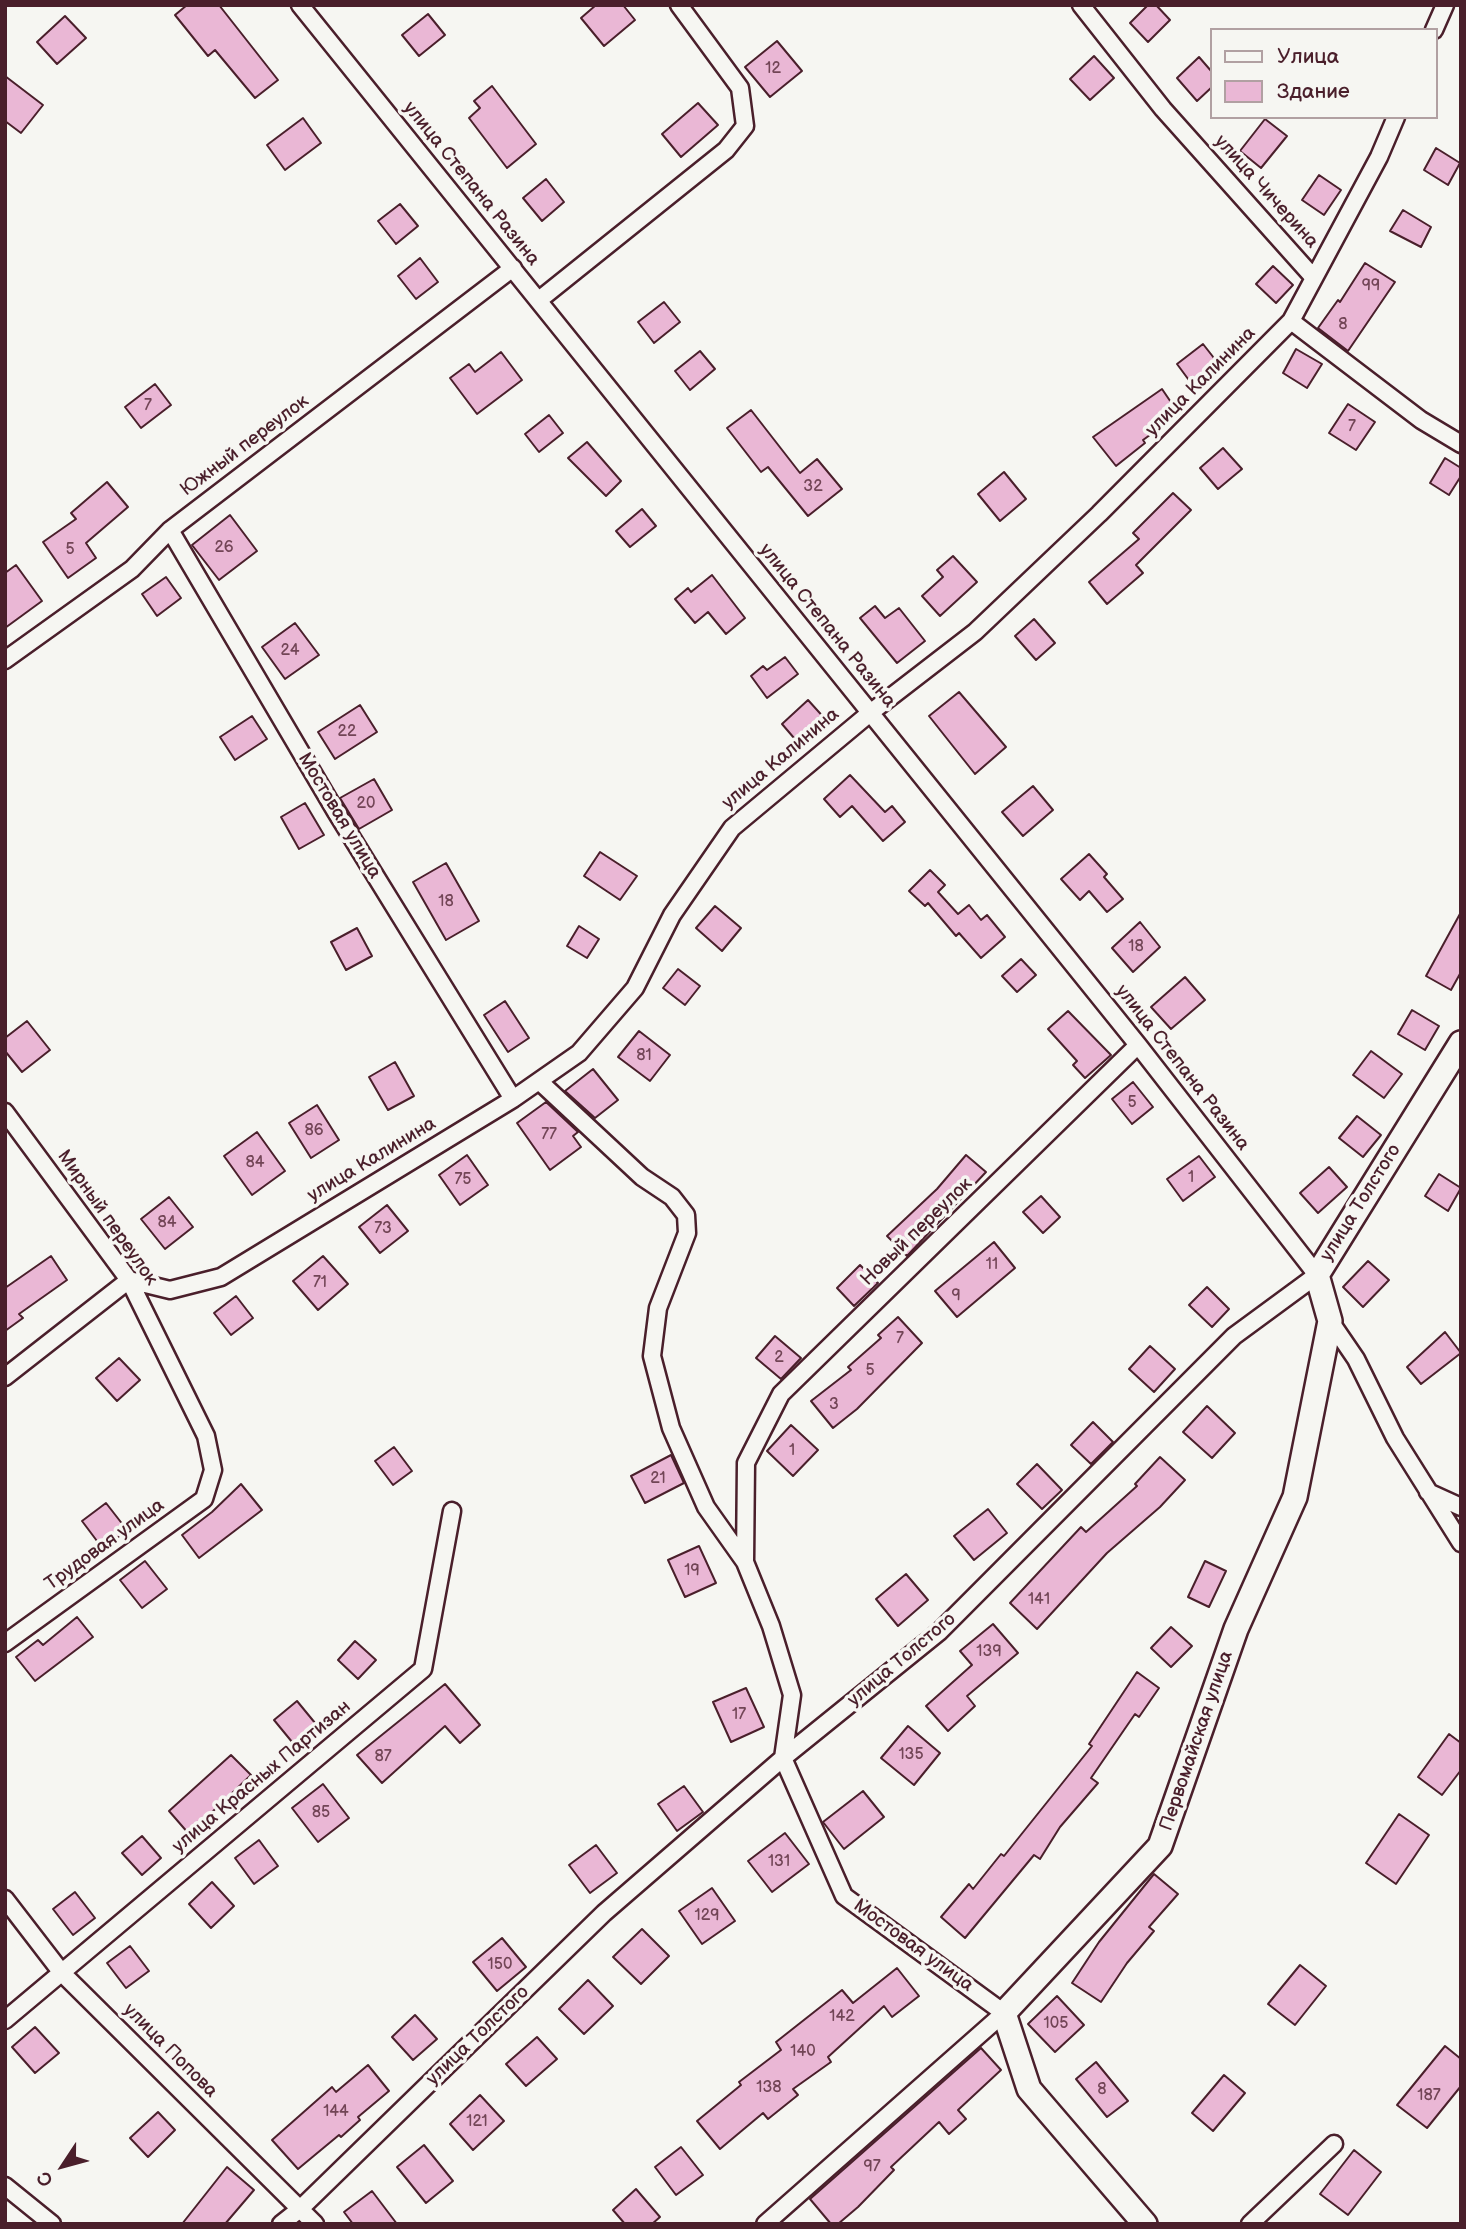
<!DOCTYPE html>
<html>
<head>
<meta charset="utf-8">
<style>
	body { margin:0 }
	#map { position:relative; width:1466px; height:2229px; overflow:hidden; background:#f6f6f2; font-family:"Balsamiq Sans",sans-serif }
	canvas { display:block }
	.frame { position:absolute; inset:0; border:7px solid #4a1f2b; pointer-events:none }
	.legend { position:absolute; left:1210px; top:28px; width:228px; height:91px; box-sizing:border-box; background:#f6f6f2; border:2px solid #b1a0a2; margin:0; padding:9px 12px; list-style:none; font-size:21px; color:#4a1f2b }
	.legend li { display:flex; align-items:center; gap:14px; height:35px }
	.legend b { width:35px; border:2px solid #b1a0a2 }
	.north { position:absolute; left:28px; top:2131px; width:70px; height:70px; -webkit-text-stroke:5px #f6f6f2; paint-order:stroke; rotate:234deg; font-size:19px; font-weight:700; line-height:28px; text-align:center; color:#4a1f2b }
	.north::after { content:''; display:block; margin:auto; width:24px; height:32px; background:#4a1f2b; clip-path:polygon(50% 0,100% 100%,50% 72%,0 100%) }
</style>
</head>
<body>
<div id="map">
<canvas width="1466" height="2229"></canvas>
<div class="frame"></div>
<ul class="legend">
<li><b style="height:9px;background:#f6f6f2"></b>Улица</li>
<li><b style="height:19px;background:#eab7d5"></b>Здание</li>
</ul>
<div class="north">С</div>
</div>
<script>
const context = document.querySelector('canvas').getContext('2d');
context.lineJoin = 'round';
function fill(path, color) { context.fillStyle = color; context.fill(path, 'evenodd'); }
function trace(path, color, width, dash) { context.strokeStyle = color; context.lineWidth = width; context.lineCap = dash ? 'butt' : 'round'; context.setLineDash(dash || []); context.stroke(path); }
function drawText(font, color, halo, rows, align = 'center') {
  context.font = font + ' "Balsamiq Sans",sans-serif'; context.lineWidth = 7; context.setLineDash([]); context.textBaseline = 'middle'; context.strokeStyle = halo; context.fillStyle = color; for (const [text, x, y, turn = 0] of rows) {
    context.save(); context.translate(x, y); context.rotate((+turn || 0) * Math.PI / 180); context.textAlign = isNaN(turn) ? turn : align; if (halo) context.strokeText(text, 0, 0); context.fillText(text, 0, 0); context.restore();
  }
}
const building = new Path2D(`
	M187 5H219L278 80 255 98 215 50 208 56 175 15Z
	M596 5H623L635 20 604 46 581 18Z
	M1148 5H1156L1170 20 1148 42 1130 23Z
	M428 14 445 35 419 56 402 35Z
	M65 16 86 38 57 64 37 42Z
	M777 41 802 71 770 97 745 67Z
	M1094 56 1114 78 1090 100 1070 79Z
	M1199 57 1212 72V87L1197 101 1177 78Z
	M5 76 43 105 21 133 5 121Z
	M492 86 536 144 507 168 469 118 480 108 474 101Z
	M698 103 718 125 681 157 662 134Z
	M303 118 321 143 285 170 267 145Z
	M1265 119 1287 136 1261 168 1240 151Z
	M1436 148 1460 163 1448 185 1424 170Z
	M1319 175 1341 190 1324 215 1302 200Z
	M546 179 564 202 542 221 523 198Z
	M400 204 418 226 396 244 378 221Z
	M1403 210 1431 227 1421 247 1390 231Z
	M420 258 438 282 416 299 398 276Z
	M1365 263 1395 282 1348 351 1318 328 1338 300 1340 302Z
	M1273 266 1293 285 1276 303 1256 284Z
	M664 302 680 322 654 343 638 322Z
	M1203 344 1221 367 1194 387 1177 364Z
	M1296 349 1322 364 1307 388 1283 373Z
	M700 351 715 369 690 390 675 371Z
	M501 352 522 380 477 414 450 378 469 364 475 372Z
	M155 384 171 405 141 428 125 407Z
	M1162 389 1179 414 1143 440 1145 443 1116 466 1093 437Z
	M1348 404 1375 422 1356 450 1329 433Z
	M751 410 800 473 817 459 842 489 808 516 768 467 761 472 727 428Z
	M549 415 563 433 539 452 525 434Z
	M587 442 621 481 606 496 568 458Z
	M1223 448 1242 469 1218 489 1200 468Z
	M1445 458 1461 468V476L1449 495 1430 483Z
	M1004 472 1026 499 1000 521 978 494Z
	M107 482 128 507 86 543 96 558 68 578 43 542 76 519 71 513Z
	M1173 493 1191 510 1136 565 1143 573 1107 604 1089 582 1139 539 1133 533Z
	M642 509 656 526 630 547 616 531Z
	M230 515 257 551 219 580 192 545Z
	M953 556 977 582 940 616 922 596 943 577 937 570Z
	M16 565 42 601 5 628V573Z
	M712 575 745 618 726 634 708 612 695 623 675 599 688 588 691 592Z
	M166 577 181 598 157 616 142 594Z
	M875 606 885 618 899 608 925 641 897 663 860 618Z
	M1034 619 1055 643 1036 660 1015 636Z
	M295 623 319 655 285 679 262 647Z
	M785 657 798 674 767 698 751 676 763 666 767 670Z
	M959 692 1006 747 975 774 929 716Z
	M808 700 827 721 800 745 782 724Z
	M360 705 377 732 335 759 318 732Z
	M252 716 267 739 235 760 220 737Z
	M850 775 885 812 892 806 905 822 883 841 852 806 840 817 824 799Z
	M374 779 392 810 359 829 340 798Z
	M1033 786 1053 810 1023 836 1002 812Z
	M305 803 324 835 299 849 281 817Z
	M600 852 637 876 620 900 584 876Z
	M1089 854 1107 874 1104 877 1123 899 1107 912 1089 891 1080 900 1061 879Z
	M446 863 479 921 446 940 413 882Z
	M930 870 945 885 938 892 958 914 969 905 981 920 987 915 1005 937 981 958 959 933 956 936 928 903 925 906 909 891Z
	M715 906 741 928 722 951 696 928Z
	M1461 912V972L1451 990 1426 976Z
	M1140 922 1160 947 1133 972 1112 948Z
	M579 926 599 939 587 958 567 946Z
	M357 928 372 956 346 970 331 942Z
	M1021 959 1036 975 1017 992 1002 976Z
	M678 969 700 986 685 1005 663 988Z
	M1185 977 1205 1000 1171 1029 1151 1007Z
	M505 1001 529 1038 508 1052 484 1015Z
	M1412 1010 1439 1026 1425 1050 1398 1034Z
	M1068 1011 1111 1055 1085 1078 1073 1065 1077 1061 1048 1029Z
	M27 1021 50 1050 22 1072 5 1051V1038Z
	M639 1031 670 1055 650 1081 618 1057Z
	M1371 1051 1402 1074 1384 1098 1353 1075Z
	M395 1062 414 1096 388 1110 369 1077Z
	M593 1069 618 1100 595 1118 565 1091Z
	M1133 1082 1153 1107 1132 1124 1112 1099Z
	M546 1102 578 1132 573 1136 581 1147 550 1170 517 1123Z
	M317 1105 339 1140 311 1158 289 1123Z
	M1357 1116 1381 1135 1363 1157 1339 1138Z
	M257 1132 285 1171 252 1195 224 1156Z
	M467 1155 488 1185 460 1205 439 1175Z
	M966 1155 986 1172 907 1256 887 1236 937 1189Z
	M1199 1156 1215 1177 1183 1201 1167 1179Z
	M1329 1167 1347 1187 1318 1213 1300 1193Z
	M1439 1174 1461 1188 1448 1211 1425 1196Z
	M1041 1196 1060 1217 1043 1233 1023 1212Z
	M169 1197 193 1227 165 1249 141 1219Z
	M387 1205 408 1231 380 1253 359 1227Z
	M994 1242 1015 1268 957 1317 935 1291Z
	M51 1256 67 1280 19 1314 23 1318 5 1331V1288Z
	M323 1256 348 1284 318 1310 293 1281Z
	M1368 1261 1389 1280 1363 1307 1343 1287Z
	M860 1265 878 1283 854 1306 837 1288Z
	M1207 1287 1229 1309 1212 1327 1189 1305Z
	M236 1296 253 1318 231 1335 214 1313Z
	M898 1317 922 1343 857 1409 833 1428 811 1401 851 1370 848 1367 881 1338 878 1335Z
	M1445 1332 1461 1353 1421 1384 1407 1367Z
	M775 1336 801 1358 781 1379 756 1358Z
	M1150 1346 1175 1369 1154 1392 1129 1369Z
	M119 1358 140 1380 117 1401 96 1378Z
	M1207 1406 1235 1433 1212 1458 1183 1432Z
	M1093 1422 1113 1442 1091 1464 1071 1445Z
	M791 1425 818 1450 793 1476 767 1451Z
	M394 1447 412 1471 393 1485 375 1461Z
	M671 1455 684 1483 645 1503 631 1476Z
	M1160 1457 1185 1480 1160 1507 1107 1553 1037 1629 1010 1603 1081 1527 1086 1532 1137 1486 1135 1484Z
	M1037 1464 1062 1490 1042 1509 1017 1484Z
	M241 1484 262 1510 199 1558 182 1535 212 1512Z
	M106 1503 127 1530 103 1549 82 1521Z
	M988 1509 1007 1533 974 1560 954 1536Z
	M699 1546 716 1583 685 1597 668 1560Z
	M145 1561 167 1589 142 1608 120 1580Z
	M1205 1561 1226 1571 1209 1607 1188 1597Z
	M906 1574 928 1600 898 1626 876 1599Z
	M77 1617 93 1637 35 1681 16 1657 38 1640 43 1645Z
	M993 1624 1018 1653 967 1696 975 1706 948 1731 926 1706 972 1665 960 1651Z
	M1171 1627 1192 1646 1171 1667 1151 1648Z
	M355 1641 376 1660 358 1679 338 1660Z
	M1137 1672 1159 1688 1139 1717 1135 1714 1091 1778 1098 1783 1060 1827 1040 1859 1034 1855 965 1938 941 1917 969 1884 973 1889 1001 1854 1004 1856 1092 1746 1089 1744Z
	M445 1684 480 1725 460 1743 445 1726 382 1783 357 1755Z
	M746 1688 764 1727 731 1742 713 1702Z
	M297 1701 320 1729 297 1748 274 1720Z
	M908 1726 940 1753 914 1785 881 1758Z
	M1449 1734 1461 1743V1770L1442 1795 1418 1777Z
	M231 1755 251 1775 189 1834 169 1811Z
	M323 1784 349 1818 318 1842 292 1808Z
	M684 1786 703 1812 677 1831 658 1804Z
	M863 1791 884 1817 844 1849 823 1822Z
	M1399 1814 1429 1835 1396 1884 1366 1863Z
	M785 1833 809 1864 772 1892 748 1861Z
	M142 1836 161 1858 142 1875 122 1853Z
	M259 1840 278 1866 254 1884 235 1858Z
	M596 1845 617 1873 590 1893 569 1865Z
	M1154 1874 1178 1894 1149 1927 1154 1931 1127 1963 1101 2002 1072 1983 1099 1942Z
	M212 1882 234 1906 211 1928 189 1904Z
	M712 1888 735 1921 702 1944 679 1911Z
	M75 1892 95 1918 73 1935 53 1909Z
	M642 1929 669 1956 641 1984 613 1957Z
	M502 1938 526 1967 497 1991 473 1962Z
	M130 1946 149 1971 126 1988 107 1963Z
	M1300 1965 1326 1986 1295 2025 1268 2004Z
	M897 1968 919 1996 892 2017 884 2006 828 2057 831 2062 793 2089 798 2095 768 2119 763 2113 720 2149 697 2121 741 2085 739 2082 781 2050 776 2042 842 1990 853 2003Z
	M588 1980 613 2006 584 2034 559 2009Z
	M1057 1996 1084 2025 1055 2052 1028 2024Z
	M415 2015 437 2039 413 2060 392 2037Z
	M35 2027 59 2053 35 2073 12 2047Z
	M537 2037 557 2059 526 2086 506 2064Z
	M1445 2046 1461 2059V2086L1427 2128 1397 2105Z
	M981 2048 1001 2070 958 2110 966 2119 949 2134 939 2122 891 2167 894 2170 858 2207 838 2224H831L810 2199Z
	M1096 2062 1128 2101 1107 2117 1076 2079Z
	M368 2065 389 2091 358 2117 360 2120 341 2137 339 2135 298 2169 272 2140 332 2087 336 2092Z
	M1224 2075 1245 2093 1213 2131 1192 2113Z
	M480 2095 504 2121 473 2150 450 2124Z
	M158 2112 175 2130 148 2157 130 2138Z
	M424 2145 453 2181 426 2203 397 2167Z
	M681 2147 703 2175 676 2195 655 2167Z
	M1354 2150 1381 2172 1348 2215 1320 2194Z
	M227 2167 254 2190 225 2224H182Z
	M636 2189 660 2217 652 2224H625L613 2210Z
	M372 2191 397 2224H353L344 2212Z`);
const minor = new Path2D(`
	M1081 5 1163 109 1314 278
	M1434 30 1445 5
	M539 300 726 150 745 126 740 88 679 5
	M1291 321 1421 420 1461 444
	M170 530 336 812 513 1099
	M5 660 132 569 170 530 513 268
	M539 1081 642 1177 672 1197 686 1215 687 1233 658 1308 652 1356 671 1428 706 1507 745 1562
	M5 1112 129 1280 206 1436 213 1470 204 1499 5 1643
	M1330 1321 1356 1359 1395 1438 1461 1543
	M5 1377 129 1280 170 1290 221 1277 513 1099 579 1053 635 988 672 915 732 828 870 713 975 632 1099 514 1291 321 1379 157 1396 117
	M1428 1492 1461 1507
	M5 1899 62 1973 315 2224
	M5 2020 423 1669 452 1511
	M5 2186 52 2224
	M281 2224 300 2209 604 1913 783 1758 939 1632 1234 1336 1317 1275 1138 1045 300 5
	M765 2224 1004 2013 844 1896 783 1758 792 1695 771 1626 745 1562 746 1463 781 1394 1138 1045
	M1250 2224 1334 2144`);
const secondary = new Path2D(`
	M1145 2224 1029 2089 1004 2013 1160 1846 1236 1629 1295 1497 1330 1321 1317 1275 1461 1043`);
const numberNames = [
	["12",773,69],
	["99",1371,286],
	["8",1343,325],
	["7",148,406],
	["7",1352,427],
	["32",813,487],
	["26",224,548],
	["5",70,550],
	["24",290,651],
	["22",347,732],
	["20",366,804],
	["18",446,902],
	["18",1136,947],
	["81",644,1056],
	["5",1132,1103],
	["86",314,1131],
	["77",549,1135],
	["84",255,1163],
	["1",1191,1178],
	["75",463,1180],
	["84",167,1223],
	["73",383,1229],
	["11",992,1265],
	["71",320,1283],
	["9",956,1296],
	["7",900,1339],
	["2",779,1358],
	["5",870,1371],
	["3",834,1405],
	["1",792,1451],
	["21",658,1479],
	["19",692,1571],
	["141",1039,1600],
	["139",989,1652],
	["17",739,1715],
	["135",911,1755],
	["87",383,1757],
	["85",321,1813],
	["131",779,1862],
	["129",707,1916],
	["150",500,1965],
	["142",842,2017],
	["105",1056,2024],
	["140",803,2052],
	["138",769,2088],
	["8",1102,2090],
	["187",1429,2096],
	["144",336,2112],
	["121",477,2122],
	["97",872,2167]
];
const streetNames = [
	["улица Степана Разина",471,184,51],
	["улица Чичерина",1266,192,48],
	["улица Калинина",1201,382,-45],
	["Южный переулок",245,446,-37],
	["улица Степана Разина",827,626,51],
	["улица Калинина",781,759,-40],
	["Мостовая улица",339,816,59],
	["улица Степана Разина",1182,1068,52],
	["улица Калинина",372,1160,-31],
	["улица Толстого",1361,1203,-58],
	["Мирный переулок",107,1218,55],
	["Новый переулок",917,1232,-44],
	["Трудовая улица",105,1545,-36],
	["улица Толстого",902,1660,-40],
	["Первомайская улица",1197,1741,-71],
	["улица Красных Партизан",262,1777,-40],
	["Мостовая улица",913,1946,36],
	["улица Толстого",478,2036,-44],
	["улица Попова",170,2051,45]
];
fill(building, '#eab7d5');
trace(building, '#4a1f2b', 2);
trace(minor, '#4a1f2b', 21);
trace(secondary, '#4a1f2b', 28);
trace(minor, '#f6f6f2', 16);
trace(secondary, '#f6f6f2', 23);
drawText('16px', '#724556', null, numberNames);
drawText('19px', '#4a1f2b', '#f6f6f2', streetNames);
</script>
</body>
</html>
